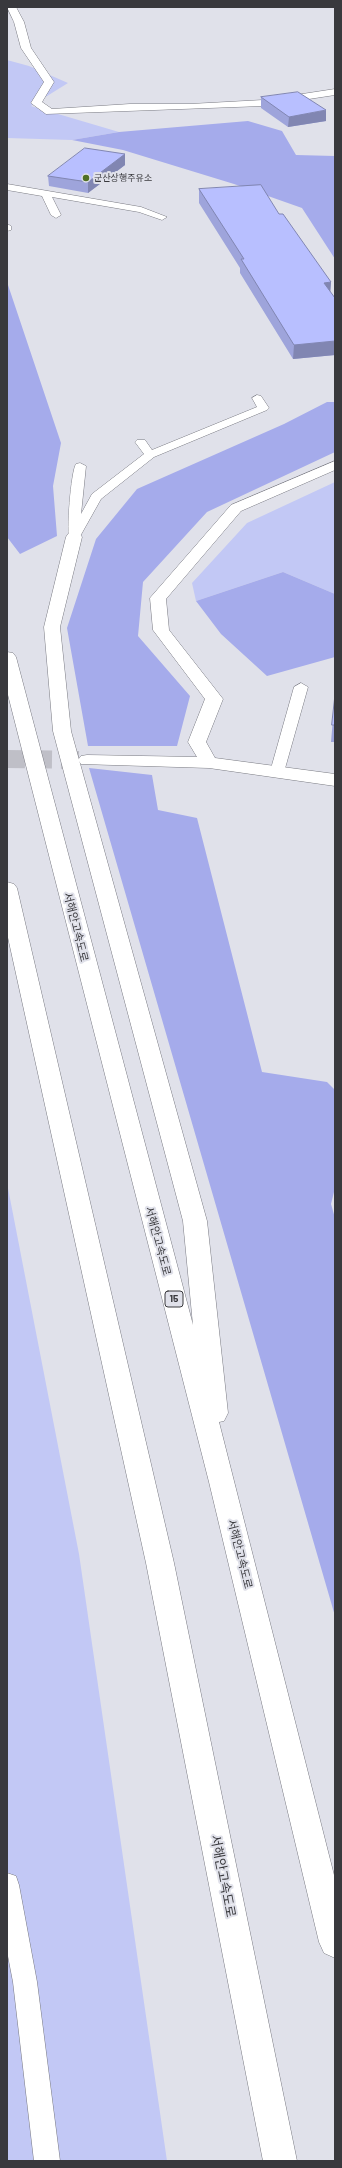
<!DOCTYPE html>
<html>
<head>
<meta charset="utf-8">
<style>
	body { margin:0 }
	#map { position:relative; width:342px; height:2168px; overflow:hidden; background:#e0e1ea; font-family:Barlow,sans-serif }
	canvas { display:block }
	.frame { position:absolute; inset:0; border:8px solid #39393d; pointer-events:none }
</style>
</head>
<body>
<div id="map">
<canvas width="342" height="2168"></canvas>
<div class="frame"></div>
</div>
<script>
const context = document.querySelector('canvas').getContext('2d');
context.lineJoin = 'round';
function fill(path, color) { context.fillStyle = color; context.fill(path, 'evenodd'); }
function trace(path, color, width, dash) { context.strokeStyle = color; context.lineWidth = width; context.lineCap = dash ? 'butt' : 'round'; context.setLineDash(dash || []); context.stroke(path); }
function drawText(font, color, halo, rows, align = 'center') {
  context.font = font + ' Barlow,"Noto Sans KR",sans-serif'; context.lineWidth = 4; context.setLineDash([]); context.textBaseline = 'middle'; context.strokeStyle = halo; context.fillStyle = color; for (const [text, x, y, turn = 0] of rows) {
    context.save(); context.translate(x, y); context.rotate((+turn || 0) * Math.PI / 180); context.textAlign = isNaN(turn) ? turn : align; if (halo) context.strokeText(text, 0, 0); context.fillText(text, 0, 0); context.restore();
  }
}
const green = new Path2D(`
	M7 60 29 66 68 83 31 106 119 132 72 140 7 138Z
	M335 482V594L283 572 196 601 192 583 247 523Z
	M7 1183 79 1554 167 2161H7Z`);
const forest = new Path2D(`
	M248 121 282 131 296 155 335 156V259L302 208 234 184 123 150 72 140 119 132Z
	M7 282 61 443 53 486 57 536 20 554 7 537Z
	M327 402H335V452L207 512 143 582 138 636 190 696 177 746H88L67 628 96 539 137 489 284 424Z
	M283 572 335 594V657L267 676 221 634 196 601Z
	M89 768 152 775 158 810 197 818 262 1072 327 1082 335 1090V1188L331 1204 335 1218V1616Z`);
const streetTunnel = new Path2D(`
	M7 759 87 760`);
const lane = new Path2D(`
	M7 184 141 207 167 217 162 220 139 212 52 197 61 215 56 218 51 215 42 196 7 190Z
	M7 224 11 226V230L7 231Z
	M257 395 261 396 269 408 267 410 154 457 101 499 78 540H70C66 534 71 471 76 464L80 463 86 466 81 514 92 494 144 454 135 442 137 440H145L152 450 257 407 252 398Z
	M301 683 308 687 284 772 282 775H272L270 772 294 687Z
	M7 1873 16 1876 19 1885 37 1982 60 2161H34L13 1982 7 1951Z`);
const street = new Path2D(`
	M7 7H16L24 22 31 48 54 82 42 102 52 109 130 104H190L263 100 335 89V95L263 106 46 114 31 103 44 82 21 48 14 22Z
	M335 461V470L241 511 166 599 169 630 223 699 206 742 215 758 335 774V786L209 768 81 764 78 760 81 756 87 755 197 757 188 742 205 699 153 630 150 598 231 505Z`);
const highway = new Path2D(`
	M74 532 80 534 82 537 60 627 71 731 207 1221 228 1413 224 1421 219 1422 335 1879V1958L324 1953 319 1942 209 1482 7 691V652L13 653 16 657 193 1325 183 1221 53 731 44 627 66 537 68 534Z
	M7 882 14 884 17 888 174 1563 297 2161H263L146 1563 7 933Z`);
const wall = new Path2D(`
	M261 97 326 121 288 127 261 108Z
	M125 154V165L88 193 49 186 48 176Z
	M199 189 279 214 331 282 330 292 335 298V355L293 359 240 273V268L199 203Z
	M335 695V742H331Z`);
const shadedWall = new Path2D(`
	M326 110V121L288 127 289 117Z
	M125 154V165L88 193V182Z
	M331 282 330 296 324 283Z
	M335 341V355L293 359 294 345Z`);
const building = new Path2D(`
	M298 92 326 110 289 117 261 97Z
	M85 148 125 154 88 182 48 176Z
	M261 185 279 214H283L331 282 324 283 335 298V341L294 345 241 259H244L199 189Z
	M335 695V725H332Z`);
const markers = [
	[86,178,4,"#507026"]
];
const farPoinames = [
	["군산상행주유소",94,178]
];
const shields = [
	[174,1299,18]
];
const shieldNames = [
	["15",174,1299]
];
const streetNames = [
	["서해안고속도로",76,927,76],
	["서해안고속도로",158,1241,75],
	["서해안고속도로",240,1554,76]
];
const nearStreetnames = [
	["서해안고속도로",223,1876,79]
];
fill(green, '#c2c8f5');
fill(forest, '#a5abeb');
trace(streetTunnel, '#bfbfc7', 18, [18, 9]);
trace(lane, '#797a82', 1);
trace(street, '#797a82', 1);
trace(highway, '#797a82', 1);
fill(lane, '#fff');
fill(street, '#fff');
fill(highway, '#fff');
fill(wall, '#9ea4db');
fill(shadedWall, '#8186b2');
fill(building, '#b8bfff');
trace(building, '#8186b2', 1);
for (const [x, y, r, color] of markers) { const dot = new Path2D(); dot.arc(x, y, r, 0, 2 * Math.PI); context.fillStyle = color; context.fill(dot); trace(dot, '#e0e1ea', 1.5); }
drawText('9px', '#39393d', '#e0e1ea', farPoinames, 'left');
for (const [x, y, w] of shields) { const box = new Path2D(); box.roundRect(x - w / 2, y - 8, w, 16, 3); context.fillStyle = '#e0e1ea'; context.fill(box); trace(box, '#39393d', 1); }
drawText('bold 10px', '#39393d', null, shieldNames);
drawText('11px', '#39393d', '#e0e1ea', streetNames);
drawText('13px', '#39393d', '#e0e1ea', nearStreetnames);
</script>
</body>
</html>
